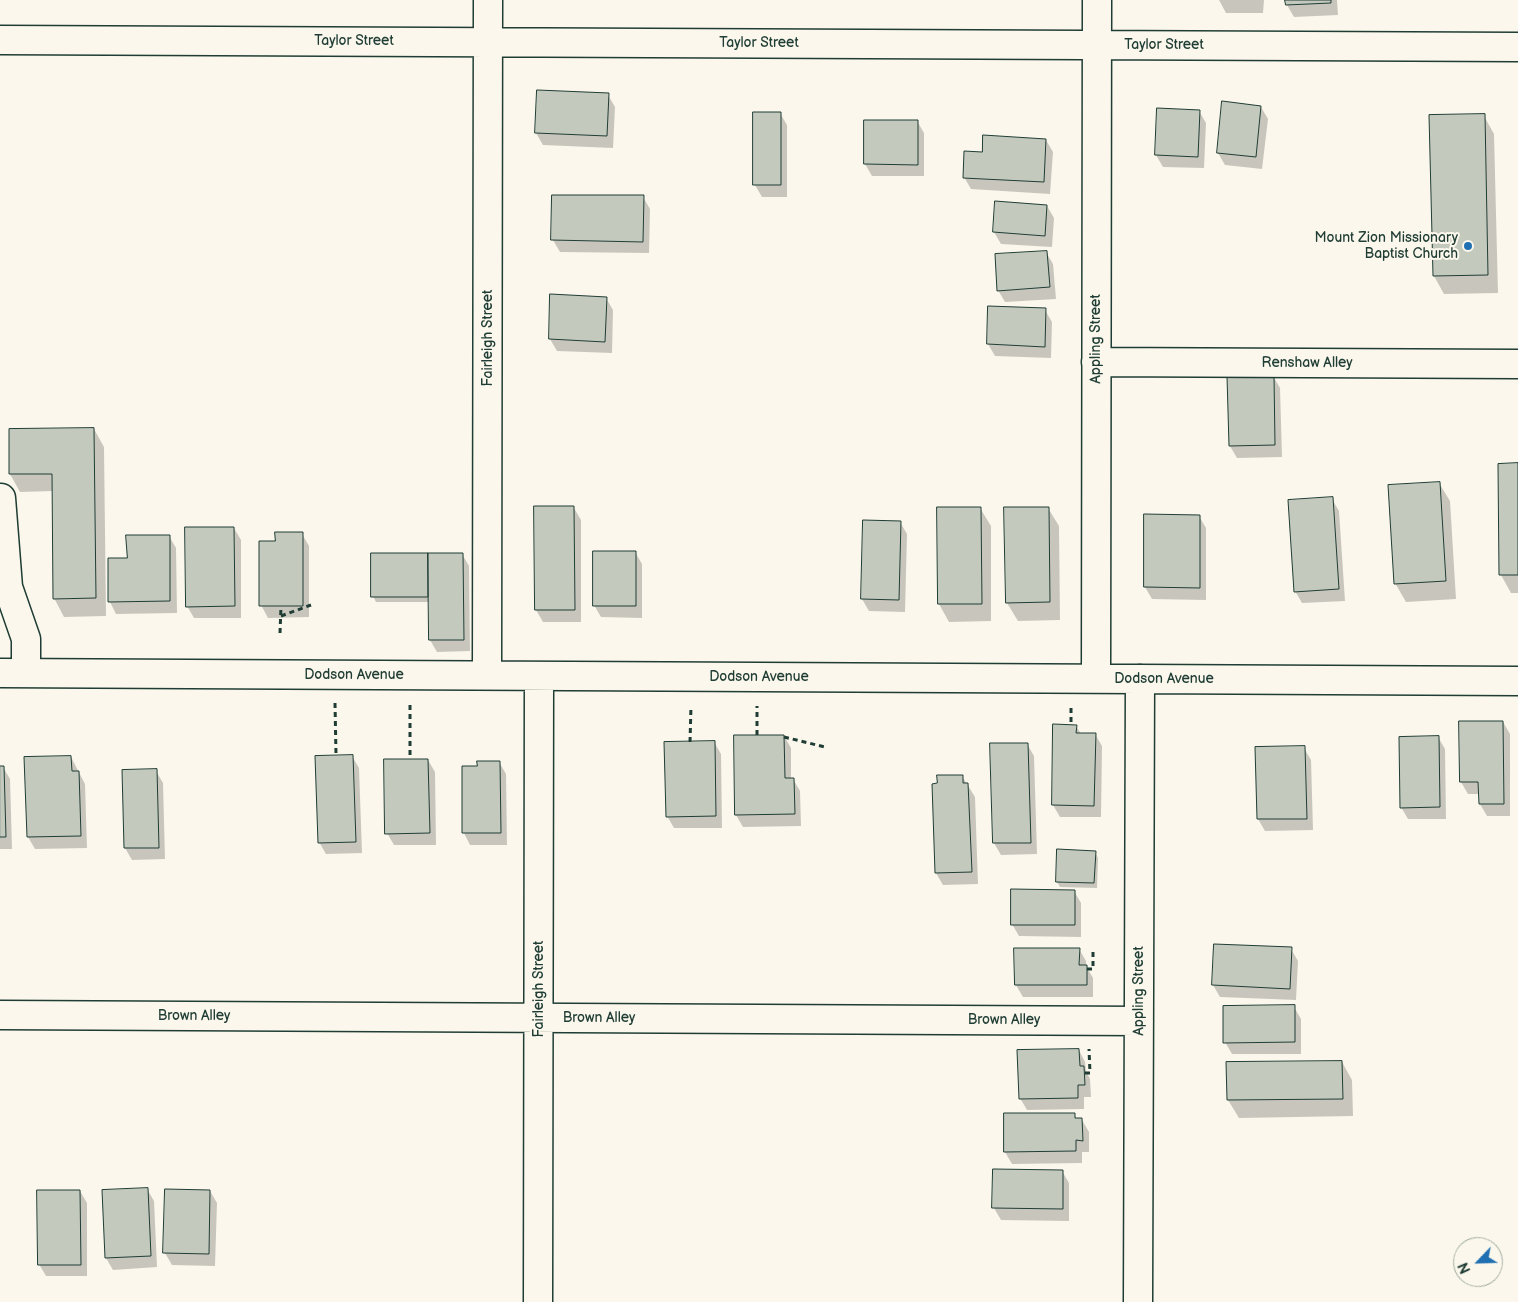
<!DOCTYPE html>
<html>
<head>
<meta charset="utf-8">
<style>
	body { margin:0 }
	#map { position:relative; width:1518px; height:1302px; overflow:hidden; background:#fbf7ec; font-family:"Balsamiq Sans",sans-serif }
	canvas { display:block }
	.north { position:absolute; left:1453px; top:1237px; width:50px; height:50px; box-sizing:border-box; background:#fbf7ec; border:1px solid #a3ada2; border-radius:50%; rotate:246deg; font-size:14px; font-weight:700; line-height:20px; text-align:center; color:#1f3d34 }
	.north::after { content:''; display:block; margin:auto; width:18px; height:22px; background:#1f6fb2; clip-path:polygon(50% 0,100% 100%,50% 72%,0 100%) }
</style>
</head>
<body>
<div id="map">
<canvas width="1518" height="1302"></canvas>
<div class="north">N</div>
</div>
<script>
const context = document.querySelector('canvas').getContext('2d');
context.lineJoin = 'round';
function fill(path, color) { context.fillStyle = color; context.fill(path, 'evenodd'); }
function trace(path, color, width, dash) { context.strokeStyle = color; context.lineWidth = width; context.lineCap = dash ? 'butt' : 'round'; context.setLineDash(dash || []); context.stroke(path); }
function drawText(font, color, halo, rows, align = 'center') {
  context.font = font + ' "Balsamiq Sans",sans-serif'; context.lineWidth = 4; context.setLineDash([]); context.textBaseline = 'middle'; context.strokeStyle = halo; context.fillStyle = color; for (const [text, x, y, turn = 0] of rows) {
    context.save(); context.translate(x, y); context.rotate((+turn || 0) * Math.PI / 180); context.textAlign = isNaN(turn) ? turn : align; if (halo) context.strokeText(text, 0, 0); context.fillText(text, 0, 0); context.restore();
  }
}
const shadow = new Path2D(`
	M1219 0H1264L1263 13H1226Z
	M1287 0H1337L1338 15 1294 17 1287 5Z
	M608 95 615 107 613 148 543 145 536 133Z
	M1261 107 1268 119 1262 169 1225 165 1218 153Z
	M1199 111 1206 123 1204 168 1163 167 1156 155Z
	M780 113 787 125V197H762L755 185Z
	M1484 116 1494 134 1498 293 1444 294 1434 276Z
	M865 121H917L924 133V176H872L865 164Z
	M1046 140 1053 152 1050 194 971 189 964 177Z
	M553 196 643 197 650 209 649 253 560 252 553 240Z
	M1047 206 1054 218 1052 247 1001 244 994 232Z
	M1046 252 1053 264 1056 299 1005 302 998 290Z
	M606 298 613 310 612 353 557 351 550 339Z
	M989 308 1045 310 1052 322 1051 358 995 356 988 344Z
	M1273 376 1280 388 1282 457 1237 458 1230 446Z
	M94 429 104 447 106 616 64 617 54 598 53 491 20 492 10 474Z
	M1518 465V593H1511L1501 575Z
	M1439 483 1450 501 1456 599 1406 602 1395 583Z
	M1332 499 1339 511 1345 601 1302 603 1295 591Z
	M574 508 581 520V622H543L536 610Z
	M980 508 991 526V621L949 622 939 604Z
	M1048 508 1059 526 1060 620 1018 621 1007 603Z
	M1199 516 1206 528V600L1152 599 1145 587Z
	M900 522 907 534 905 612 869 611 862 599Z
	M234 528 241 540V618H194L187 606Z
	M302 534 309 546V617L268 618 261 605 276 542Z
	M169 536 176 548 177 613 116 614 110 602Z
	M635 552 642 564V618L601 617 594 605Z
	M462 554 469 566 470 651 437 652 430 640V602H376L373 596 372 555Z
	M1503 722 1510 734V816H1487L1480 804V794H1468L1461 782Z
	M1076 726 1081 734H1095L1102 746 1101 817H1060L1053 805Z
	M784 736 791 748V779H793L800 791 801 826 743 827 736 815Z
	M1438 737 1445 749 1446 819H1408L1401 807Z
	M714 742 721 754 722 828H674L667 816Z
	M1027 744 1034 756 1037 854 1001 855 994 843 991 745Z
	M1304 748 1311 760 1313 830 1265 831 1258 819Z
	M352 756 359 768 362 853 326 854 319 842Z
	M71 757 85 784 87 848 35 849 28 837Z
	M428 760 435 772 436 845H394L387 833Z
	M499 762 506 774 507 845H470L464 833 463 767H478Z
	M0 767H3L10 779 12 849H0Z
	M156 771 163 783 165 859 132 860 125 848 123 772Z
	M962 776 975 797 978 884 943 885 936 873Z
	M1095 852 1098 858 1097 888 1060 887 1057 882Z
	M1074 891 1081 903V937L1019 936 1012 924Z
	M1079 949 1086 961V966L1093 978V997H1023L1016 985Z
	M1291 949 1298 961 1296 1000 1220 997 1213 985Z
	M1294 1007 1301 1019V1054H1232L1225 1042Z
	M1079 1050 1085 1062 1086 1071 1090 1079 1091 1097H1084V1109L1027 1110 1020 1098Z
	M1342 1062 1352 1080 1353 1116 1239 1118 1228 1100Z
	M1005 1114H1074L1077 1120H1082L1089 1132V1152H1082V1163L1012 1164 1005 1152Z
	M1062 1171 1069 1183V1221L1001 1220 994 1208Z
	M147 1189 154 1201 157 1267 113 1270 106 1258Z
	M80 1191 87 1203V1276H46L39 1264Z
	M210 1191 217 1203 215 1266 172 1265 165 1253Z`);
const building = new Path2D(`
	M1285 0H1331V3L1286 5Z
	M537 90 609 93 607 136 535 133Z
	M1222 101 1261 106 1256 157 1217 153Z
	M1157 108 1200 110 1198 157 1155 155Z
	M753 112H781V185H753Z
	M1485 114 1488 275 1433 276 1429 115Z
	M864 120H918V165L864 164Z
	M983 135 1046 139 1044 182 963 178 964 151 982 152Z
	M552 195H644L643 242 551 240Z
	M995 201 1047 205 1045 236 993 232Z
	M1047 251 1050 287 997 291 995 254Z
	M550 294 607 297 605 342 549 339Z
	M988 306 1046 308 1045 347 987 344Z
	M1274 375 1275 445 1229 446 1227 376Z
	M94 428 96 598 53 599 52 474H9V429Z
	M1518 463V575H1499L1498 464Z
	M1440 482 1446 581 1394 584 1388 485Z
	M1333 497 1339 589 1294 592 1288 500Z
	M534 506H574L575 610H535Z
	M937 507H981L982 604H938Z
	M1004 507H1049L1050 602 1006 603Z
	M1144 514 1200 515V588L1144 587Z
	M863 520 901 521 899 600 861 599Z
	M185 527H234L235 606 186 607Z
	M275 532H303V606H259V541H275Z
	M126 535H170V601L108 602V558H127Z
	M593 551H636V606H593Z
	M371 553H428V597H371Z
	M428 553H463L464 640H429Z
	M1459 721H1503L1504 804H1479L1478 782H1460Z
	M1053 724 1077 725 1076 733H1096L1094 806 1052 805Z
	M734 735H784L785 778H794L795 814 735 815Z
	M1439 736 1440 807 1400 808 1399 737Z
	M715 741 716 816 666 817 664 742Z
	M990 743H1028L1031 843H993Z
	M1305 746 1307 819H1257L1255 747Z
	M353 755 356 842 318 843 315 756Z
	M71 756 72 771H79L81 836 27 837 24 757Z
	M384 759H428L430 833 385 834Z
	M477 761H500L501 833H462V766H477Z
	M0 766H4L6 837H0Z
	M157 769 159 848H124L122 770Z
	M937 775H963V783H968L972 872 935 873 932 784 937 783Z
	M1057 849 1096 851 1094 883 1056 882Z
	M1011 889 1075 890V925H1011Z
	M1214 944 1292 947 1290 989 1212 985Z
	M1014 948H1080L1079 965H1087V985H1015Z
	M1295 1005V1042L1223 1043V1006Z
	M1079 1049 1080 1066H1084L1085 1085H1078V1098L1019 1099 1017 1050Z
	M1342 1061 1343 1099 1227 1100 1226 1062Z
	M1004 1113H1075V1118H1082L1083 1141 1076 1140V1151L1004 1152Z
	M993 1169 1063 1170V1209L992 1208Z
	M148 1188 151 1256 105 1258 102 1190Z
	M165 1189 210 1190 209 1254 163 1253Z
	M37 1190H80L81 1265H38Z`);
const path = new Path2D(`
	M281 616 311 605
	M280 633 281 606
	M335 703 336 755
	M410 705V759
	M1071 708V725
	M757 735V706
	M784 737 825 747
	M690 742 691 706
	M1087 969H1093V951
	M1085 1073H1090L1089 1049`);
const minor = new Path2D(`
	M0 40 1518 47
	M1096 362 1518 364
	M0 498H1L8 587 26 639V673
	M0 673 1518 681
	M487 675 488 0
	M1096 679 1097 0
	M0 1015 1139 1021
	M538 1302 539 676
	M1138 1302 1140 679`);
const markers = [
	[1468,246,5,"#1f6fb2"]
];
const streetNames = [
	["Taylor Street",354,41],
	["Taylor Street",759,43],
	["Taylor Street",1164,45],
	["Fairleigh Street",488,338,-90],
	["Appling Street",1096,339,-90],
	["Renshaw Alley",1307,363],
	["Dodson Avenue",354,675],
	["Dodson Avenue",759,677],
	["Dodson Avenue",1164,679],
	["Fairleigh Street",539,989,-90],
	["Appling Street",1139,991,-90],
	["Brown Alley",194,1016],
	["Brown Alley",599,1018],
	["Brown Alley",1004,1020]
];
const poiNames = [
	["Mount Zion Missionary",1458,238],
	["Baptist Church",1458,254]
];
fill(shadow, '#0003');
fill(building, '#c4c9be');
trace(building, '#1f3d34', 1);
trace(minor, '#1f3d34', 31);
trace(path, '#1f3d34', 3, [5, 4]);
trace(minor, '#fbf7ec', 28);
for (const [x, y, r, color] of markers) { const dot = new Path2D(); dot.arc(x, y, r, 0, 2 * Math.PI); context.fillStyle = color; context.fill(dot); trace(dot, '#fbf7ec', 2); }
drawText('14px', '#1f3d34', '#fbf7ec', streetNames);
drawText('14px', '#1f3d34', '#fbf7ec', poiNames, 'right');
</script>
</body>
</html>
